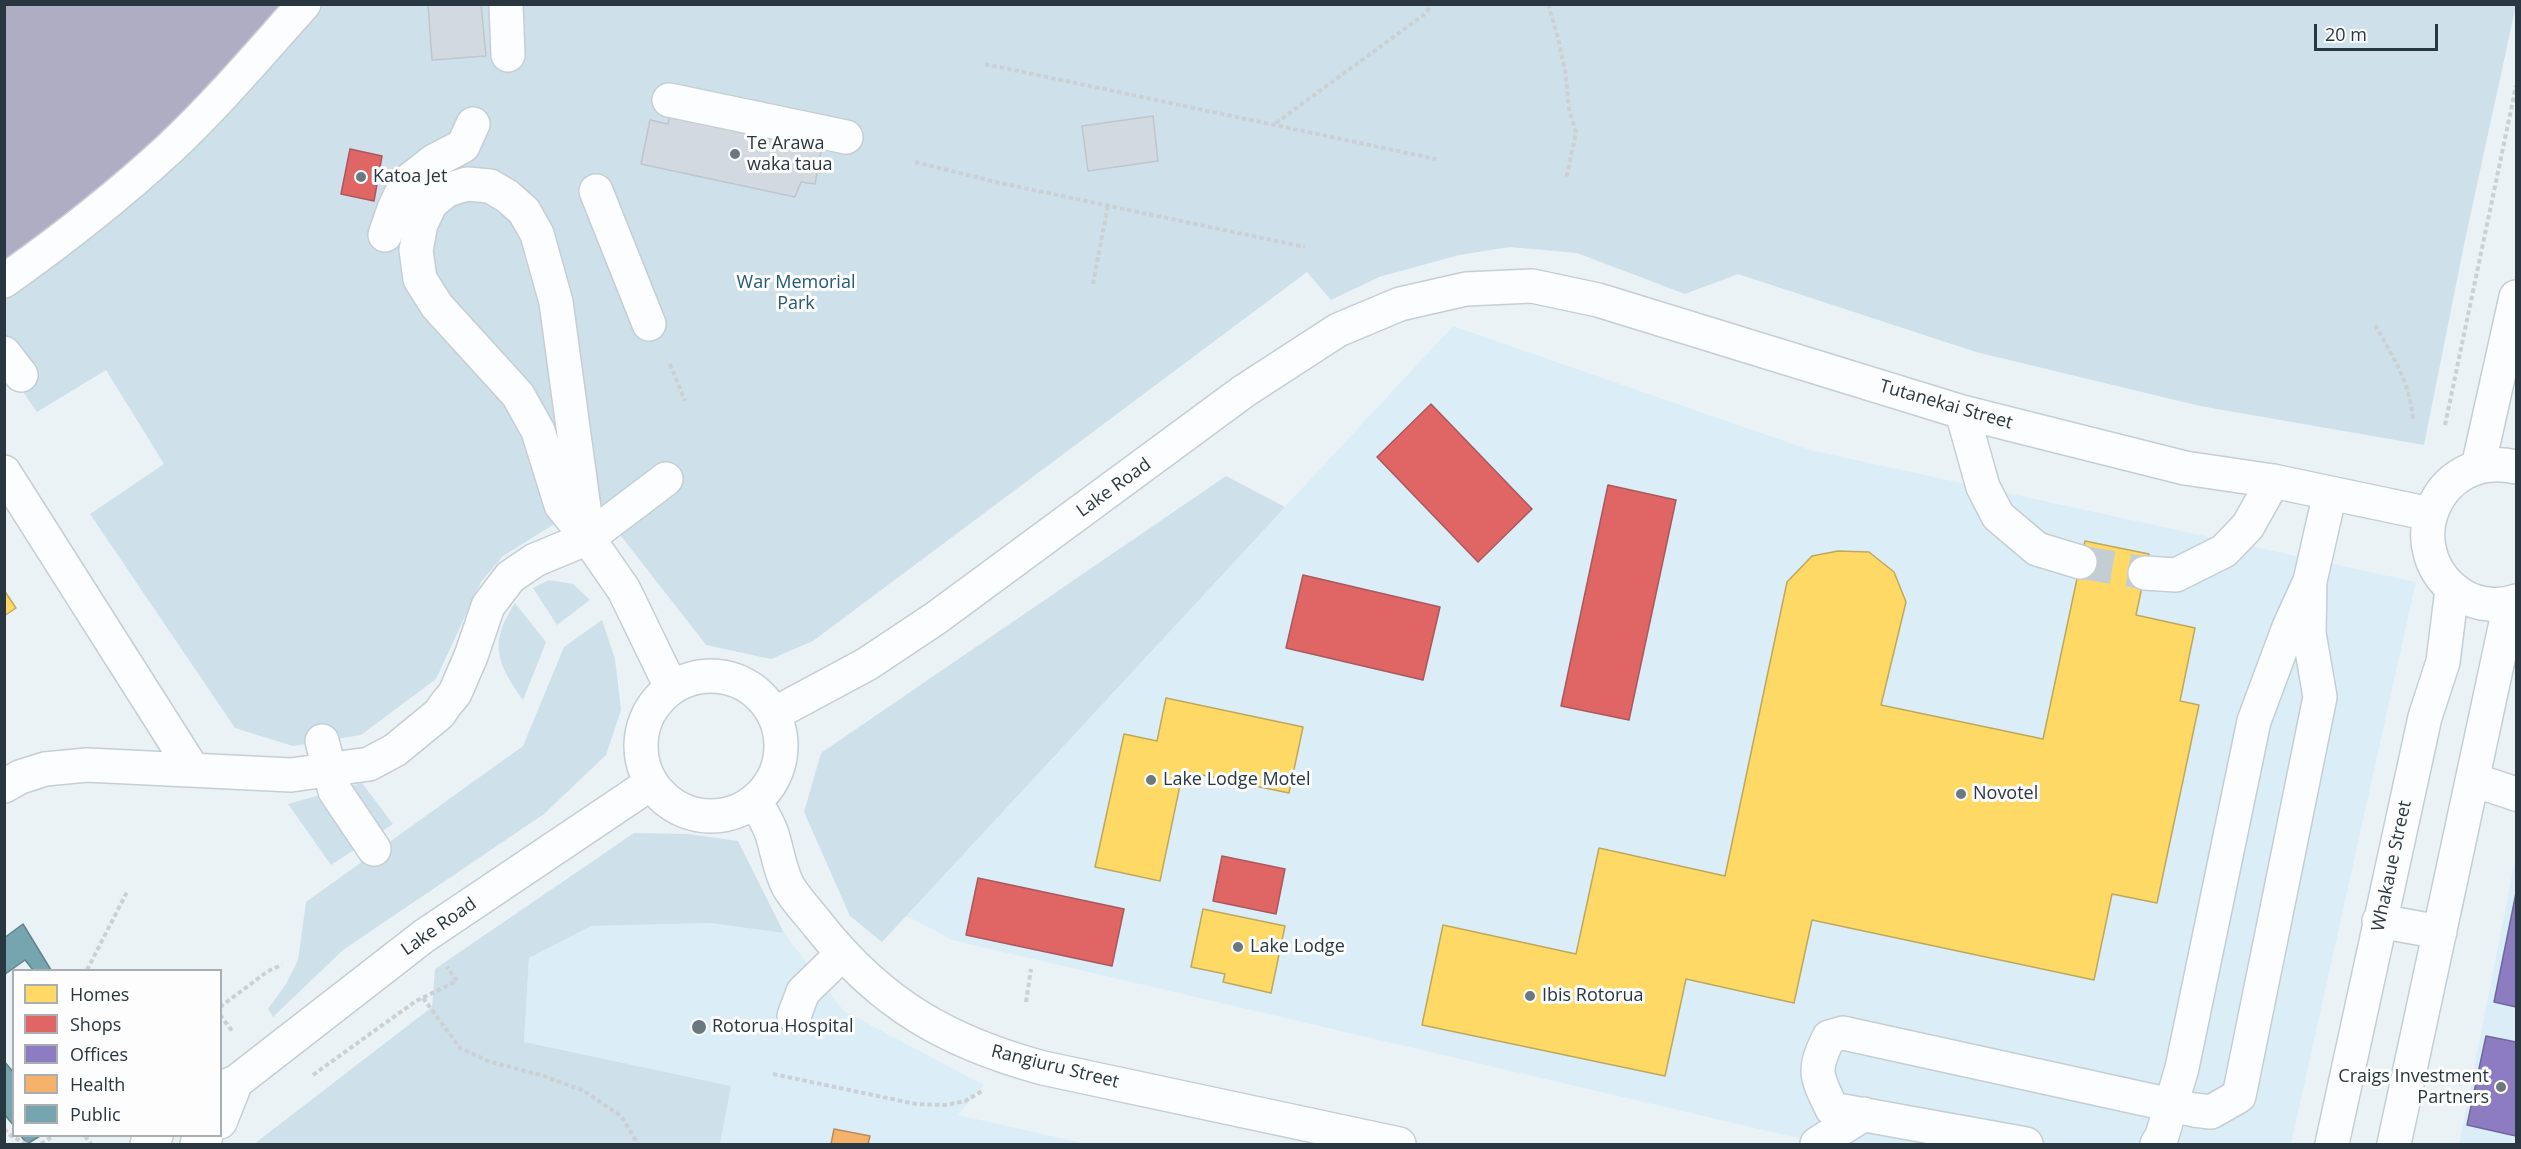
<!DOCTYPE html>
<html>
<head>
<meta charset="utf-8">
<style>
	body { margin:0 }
	#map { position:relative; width:2521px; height:1149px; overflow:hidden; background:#eaf2f6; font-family:"Open Sans",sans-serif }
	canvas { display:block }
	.frame { position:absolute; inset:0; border:6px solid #283740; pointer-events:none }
	.legend { position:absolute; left:12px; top:969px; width:210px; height:168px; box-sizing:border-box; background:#fdfdfd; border:2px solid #a8aeb1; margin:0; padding:8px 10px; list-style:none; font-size:18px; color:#283740 }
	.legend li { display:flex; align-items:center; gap:12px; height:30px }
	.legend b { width:30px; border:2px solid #a8aeb1 }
	.scale { position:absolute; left:2314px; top:24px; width:124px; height:27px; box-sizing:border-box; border:3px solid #283740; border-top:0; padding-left:8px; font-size:18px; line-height:21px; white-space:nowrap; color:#283740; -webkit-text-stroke:4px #fdfdfd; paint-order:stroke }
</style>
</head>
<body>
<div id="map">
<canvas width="2521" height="1149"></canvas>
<div class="frame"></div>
<ul class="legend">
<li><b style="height:16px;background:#ffd966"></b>Homes</li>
<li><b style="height:16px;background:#e06666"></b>Shops</li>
<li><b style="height:16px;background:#8e7cc3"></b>Offices</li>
<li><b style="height:16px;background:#f6b26b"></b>Health</li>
<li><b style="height:16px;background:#76a5af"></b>Public</li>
</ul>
<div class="scale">20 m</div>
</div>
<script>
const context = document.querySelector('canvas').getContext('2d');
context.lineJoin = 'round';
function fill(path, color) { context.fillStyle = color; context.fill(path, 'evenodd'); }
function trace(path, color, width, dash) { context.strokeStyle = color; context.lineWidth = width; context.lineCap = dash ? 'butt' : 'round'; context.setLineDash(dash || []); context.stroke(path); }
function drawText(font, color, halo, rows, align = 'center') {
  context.font = font + ' "Open Sans",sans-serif'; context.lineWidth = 6; context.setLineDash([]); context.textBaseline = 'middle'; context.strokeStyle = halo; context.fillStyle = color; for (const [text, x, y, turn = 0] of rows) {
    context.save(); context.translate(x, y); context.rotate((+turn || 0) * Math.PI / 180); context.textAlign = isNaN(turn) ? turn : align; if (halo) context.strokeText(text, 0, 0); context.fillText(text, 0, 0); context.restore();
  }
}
const built = new Path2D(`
	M1453 326 1810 450 2416 582 2291 1144H1823L952 940 905 915Z
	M2516 855V1144H2459Z
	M710 923 784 933 844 1011 984 1085 958 1115 1087 1144H720L731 1086 524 1043 529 957 591 926Z`);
const green = new Path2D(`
	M291 5H2516L2465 240 2424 445 2200 406 1976 352 1738 274 1685 294 1577 253 1510 247 1459 255 1379 277 1331 300 1307 272 813 641 771 659 706 645 593 500 503 556 481 582 436 679 361 735 293 746 235 728 90 514 164 464 106 370 37 412 5 366 4 271Z
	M1226 476 1285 507 882 942 850 916 804 812 821 753Z
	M549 580 573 584 590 600 557 625 533 588Z
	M515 603 546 642 523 700C497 663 488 644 515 603Z
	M602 620 615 659 621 710 606 755 544 814 343 950 273 1017 268 1009 286 984 298 960 306 902 523 746 564 647Z
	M362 783 393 824 331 865 288 804Z
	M634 833 688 834 738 841 784 933 710 923 591 926 529 958 524 1042 731 1086 720 1144H254L432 1007 435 969Z`);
const water = new Path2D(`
	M5 5H292L206 99 5 270Z`);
const homes = new Path2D(`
	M2085 541 2149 554 2136 615 2195 628 2180 701 2199 705 2157 903 2112 894 2094 980 1812 920 1794 1003 1686 979 1665 1076 1422 1025 1443 925 1576 954 1599 848 1725 876 1787 582 1812 556 1838 551 1869 552 1894 572 1906 602 1881 705 2043 739Z
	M4 590 16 608 4 616Z
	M1166 698 1303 727 1289 793 1183 771 1160 881 1095 867 1124 734 1157 741Z
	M1203 909 1285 926 1271 993 1223 982 1225 974 1191 967Z`);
const shops = new Path2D(`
	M350 149 382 156 374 201 341 194Z
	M1431 404 1532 509 1478 562 1377 457Z
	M1608 485 1676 500 1629 720 1561 706Z
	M1303 575 1440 607 1423 680 1286 648Z
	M1222 856 1285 869 1276 914 1213 901Z
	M978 878 1124 909 1112 966 966 935Z`);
const offices = new Path2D(`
	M2516 893V1007L2494 1002Z
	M2486 1036 2516 1042V1136L2467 1125Z`);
const health = new Path2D(`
	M834 1129 870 1136 868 1144H831Z`);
const public = new Path2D(`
	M23 924 51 970H14V1126L4 1114V938Z
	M25 960 33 970H14V1073L4 1061V975Z
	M21 1136H40L27 1144Z`);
const building = new Path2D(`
	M428 4H481L486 56 432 60Z
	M671 109 823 141 815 184 801 182 795 197 641 164 650 120 668 124Z
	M1153 116 1158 161 1088 171 1082 126Z`);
const minorTunnel = new Path2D(`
	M2080 562 2145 573`);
const path = new Path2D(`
	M1548 4 1558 38 1566 76 1569 109 1576 132 1566 179
	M985 64 1436 159
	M1276 123 1425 14 1432 4
	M915 162 1000 183 1305 247
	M1093 284 1108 205
	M2375 325C2393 357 2411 384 2413 421
	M670 364 685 401
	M2445 425 2516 86
	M87 970 128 890
	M423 998 460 1048 488 1061 544 1076 584 1091 621 1116 638 1144
	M1026 1002 1031 969
	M220 1007 268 971 282 965
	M220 1015 233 1032
	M773 1074 916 1104 946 1105 965 1101 984 1090
	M313 1075 416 1001 457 981 447 967
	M4 1129 10 1135 26 1144
	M85 1136 91 1144
	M41 1144 53 1136`);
const minor = new Path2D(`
	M506 4 508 55
	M669 100 846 137
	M596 191 649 324
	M385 235 394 209 406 183 434 161 463 146 473 124
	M4 281C62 240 117 197 169 149 217 104 260 53 304 4
	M4 353 21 375
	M1962 412 1983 487 1998 516 2037 549 2080 562
	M2478 467 2516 297
	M2516 467C2436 448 2393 552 2463 596 2478 605 2500 607 2516 601
	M4 472 193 770
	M588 538 556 302 537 234 524 211 507 196 490 186 467 184 447 190 431 203 421 224 416 250 420 279 437 306 518 395 538 431 561 505 588 538 624 590 671 687
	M2145 573 2176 575 2224 551 2248 526 2273 481
	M641 746a70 70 0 1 1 140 0a70 70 0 1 1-140 0Z
	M774 714 867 664 936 618 1244 391 1338 330 1400 304 1466 289 1532 286 1598 300 1962 412 2185 468 2273 481 2430 514
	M322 741 335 791 374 849
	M2474 780 2516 794
	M4 786 20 777 45 769 87 765 291 775 369 764 395 750 439 714 446 704 455 693 471 656 488 606 510 577 535 560 588 538 666 479
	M755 801C761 812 768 822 772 834 777 850 780 871 788 886 796 900 809 913 819 926 881 1004 947 1042 1043 1068L1399 1144
	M2379 921 2440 932
	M794 1016 803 992 842 954
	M220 1088 236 1082 424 936 650 784
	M220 1122 236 1082
	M147 1144 156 1136
	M197 1144 206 1136
	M1817 1144 1864 1114
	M2026 1144 1832 1109C1816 1075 1812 1072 1829 1037L1843 1033 2194 1110 2211 1112 2239 1096 2320 697 2309 633 2310 581
	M2157 1144 2162 1136 2182 1068 2254 721 2289 627 2310 581 2330 493
	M2332 1144 2425 717 2443 662 2452 589
	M2394 1144 2510 604`);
const markers = [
	[735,154,6,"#6c7880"],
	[361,177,6,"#6c7880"],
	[1151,780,6,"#6c7880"],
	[1961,794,6,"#6c7880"],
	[1238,947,6,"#6c7880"],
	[1530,996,6,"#6c7880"],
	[699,1027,8,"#6c7880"],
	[2501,1087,6,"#6c7880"]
];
const poiNames = [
	["Te Arawa",747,144],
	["waka taua",747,165],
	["Katoa Jet",373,177],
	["Lake Lodge Motel",1163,780],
	["Novotel",1973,794],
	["Lake Lodge",1250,947],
	["Ibis Rotorua",1542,996],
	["Rotorua Hospital",712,1027],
	["Craigs Investment",2489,1077,"right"],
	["Partners",2489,1098,"right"]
];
const parkNames = [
	["War Memorial",796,283],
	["Park",796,304]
];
const streetNames = [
	["Tutanekai Street",1946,405,16],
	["Lake Road",1114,488,-36],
	["Whakaue Street",2392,866,-78],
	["Lake Road",439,927,-35],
	["Rangiuru Street",1055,1067,14]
];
fill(built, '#dbeef8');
fill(green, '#cee0ea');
fill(water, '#aeadc3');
fill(homes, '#ffd966');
trace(homes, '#bea85b', 1.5);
fill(shops, '#e06666');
trace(shops, '#a9585b', 1.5);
fill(offices, '#8e7cc3');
trace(offices, '#6f679c', 1.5);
fill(health, '#f6b26b');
trace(health, '#b88d5e', 1.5);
fill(public, '#76a5af');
trace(public, '#5f848e', 1.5);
fill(building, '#d3d9e1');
trace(building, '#bfc5cd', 1.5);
trace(minorTunnel, '#c3cdd2', 33, [33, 16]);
trace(minor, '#c4ced4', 36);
trace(path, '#ccd0d3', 4, [4.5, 3]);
trace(minor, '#fcfdfe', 33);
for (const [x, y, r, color] of markers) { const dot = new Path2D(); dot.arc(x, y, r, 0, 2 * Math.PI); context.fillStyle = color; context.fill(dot); trace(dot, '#fdfdfd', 2); }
drawText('18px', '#283740', '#fdfdfd', poiNames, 'left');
drawText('18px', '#235a77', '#fdfdfd', parkNames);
drawText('18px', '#283740', '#fdfdfd', streetNames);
</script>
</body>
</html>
